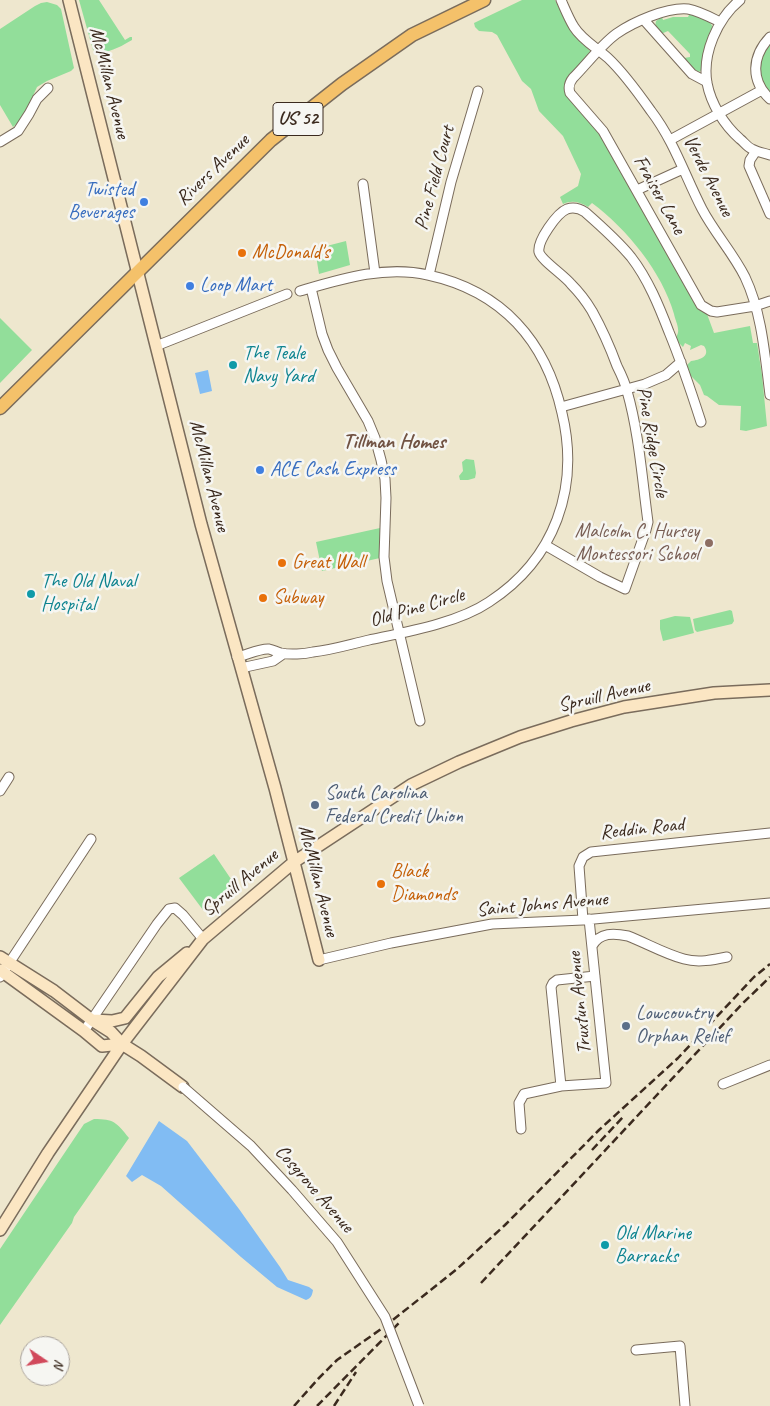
<!DOCTYPE html>
<html>
<head>
<meta charset="utf-8">
<style>
	body { margin:0 }
	#map { position:relative; width:770px; height:1406px; overflow:hidden; background:#eee7ce; font-family:Caveat,sans-serif }
	canvas { display:block }
	.north { position:absolute; left:20px; top:1336px; width:50px; height:50px; box-sizing:border-box; background:#f6f6f2; border:1px solid #aba49d; border-radius:50%; rotate:102deg; font-size:14px; font-weight:700; line-height:20px; text-align:center; color:#3b2a1e }
	.north::after { content:''; display:block; margin:auto; width:18px; height:22px; background:#d1495b; clip-path:polygon(50% 0,100% 100%,50% 72%,0 100%) }
</style>
</head>
<body>
<div id="map">
<canvas width="770" height="1406"></canvas>
<div class="north">N</div>
</div>
<script>
const context = document.querySelector('canvas').getContext('2d');
context.lineJoin = 'round';
function fill(path, color) { context.fillStyle = color; context.fill(path, 'evenodd'); }
function trace(path, color, width, dash) { context.strokeStyle = color; context.lineWidth = width; context.lineCap = dash ? 'butt' : 'round'; context.setLineDash(dash || []); context.stroke(path); }
function drawText(font, color, halo, rows, align = 'center') {
  context.font = font + ' Caveat,sans-serif'; context.lineWidth = 5; context.setLineDash([]); context.textBaseline = 'middle'; context.strokeStyle = halo; context.fillStyle = color; for (const [text, x, y, turn = 0] of rows) {
    context.save(); context.translate(x, y); context.rotate((+turn || 0) * Math.PI / 180); context.textAlign = isNaN(turn) ? turn : align; if (halo) context.strokeText(text, 0, 0); context.fillText(text, 0, 0); context.restore();
  }
}
const green = new Path2D(`
	M79 0H99L125 40 130 37H132V40C122 46 103 57 93 50Z
	M522 0H555L570 29 592 53 567 83 598 127 707 314 714 333 750 326 753 343H757L762 375 767 426 746 431 740 430 741 406 719 405 707 396 704 395 700 385 690 375 687 365 691 361C700 360 711 356 704 346L701 345 690 350 691 346 685 343 683 347 676 340C676 336 679 333 678 329 678 325 675 319 674 314 662 272 627 229 592 203L588 207C580 202 572 200 563 204L560 197 578 186 581 174 563 136 539 111 531 89 522 81 497 35 492 32 479 31 475 27 474 23Z
	M47 2 57 5 61 9 74 68 71 71 47 81 37 87 23 118 13 127 0 105V29L35 6 41 3Z
	M691 14C699 17 711 19 713 28L702 70 699 72 695 70 684 58 690 57V54L668 31 661 34 655 27 656 21 662 17 663 20 673 17H688L689 15Z
	M770 43V96C755 79 758 60 770 43Z
	M346 241 350 265 319 274 315 249Z
	M0 318 32 350 0 383Z
	M466 459 474 460 476 473 475 478 468 480H460L459 476 463 471 462 462Z
	M380 528V558L322 571 316 542Z
	M730 610 732 611 734 621 732 624 697 632 695 630 693 619Z
	M675 616 690 617 694 633 663 641 660 629V620Z
	M214 854 235 885 203 910 179 878Z
	M94 1119C114 1119 116 1122 129 1138L74 1217 72 1223 0 1325V1249L84 1124Z`);
const water = new Path2D(`
	M208 370 212 391 200 394 195 373Z
	M159 1121 187 1141 239 1209 280 1267 288 1280 309 1287 313 1290C312 1296 311 1298 306 1300L277 1287 241 1257 161 1186 142 1175 132 1182 126 1176Z`);
const street = new Path2D(`
	M561 0C565 9 569 19 574 27 582 40 597 48 608 58 623 72 639 94 651 111 674 141 685 176 702 209 714 232 733 253 745 277 762 313 765 356 770 395
	M740 0C717 19 702 54 707 83 711 104 724 125 740 139 744 142 747 147 752 149 757 152 764 153 770 155
	M644 20 692 74 707 82
	M720 22C710 17 699 11 688 9 667 7 633 22 616 34 601 45 586 65 573 78 569 83 568 87 570 93L603 131 701 305 711 311 717 312 755 306 770 301
	M770 37C752 56 750 80 770 99
	M670 140 762 90
	M0 142 18 131 29 114 37 99 48 88
	M756 151 750 160 749 166 770 214
	M363 184 375 273
	M637 190 683 169
	M429 275 451 182 478 91
	M311 288 322 334 328 350 337 368 368 421 375 438 381 460 385 479 386 498 384 557 387 581 420 721
	M156 346 287 294
	M561 407 645 384 666 375 681 362
	M545 545 600 577 625 589 646 530 648 522C642 478 639 433 627 391 625 382 621 374 617 366 610 347 602 329 592 311 586 301 579 292 571 284 565 276 541 260 539 252 537 241 557 213 567 209 573 207 579 208 585 212 601 226 617 240 631 257 648 279 659 306 669 332 681 361 691 391 701 422
	M237 657C246 655 261 648 269 649 273 650 277 652 281 653 290 655 304 654 313 652 332 650 351 644 369 640 406 632 458 623 489 602 555 559 580 488 562 413 546 341 502 291 428 275 385 265 341 279 300 291
	M241 668 273 661 283 654
	M0 791 9 777
	M583 920 579 866 583 857 591 852 770 833
	M592 946C600 932 614 933 628 936 646 943 665 954 684 959 698 963 713 960 727 957
	M319 960 391 943 492 924 583 920 770 903
	M0 977 91 839
	M84 1031 157 924 169 909 175 908 183 915 203 939
	M723 1084 770 1065
	M561 1086 551 987 553 983 557 980 595 976
	M521 1129 519 1103 524 1094 561 1086 606 1083 589 919
	M636 1350 680 1346 685 1406`);
const secondary = new Path2D(`
	M69 0 201 524 275 788 319 960
	M0 957 54 991 92 1020 111 1032 122 1044 141 1056 183 1087
	M0 970 84 1031 102 1046 122 1044
	M93 1020 112 1021 125 1018 158 977 187 953
	M0 1230 48 1153 122 1044 203 939 294 862 411 785 459 762 520 737 571 721 624 707 714 693 770 690`);
const primary = new Path2D(`
	M0 408 271 140 342 84 412 35 484 0`);
const rail = new Path2D(`
	M592 1150 624 1116
	M481 1283 743 1003 770 977
	M294 1406 318 1379 337 1360 384 1327 457 1269 505 1225 599 1130 678 1058 754 977 770 964
	M317 1406 401 1321
	M334 1406 356 1372`);
const streetBridge = new Path2D(`
	M183 1087 251 1146 292 1190 337 1242 385 1317 419 1406`);
const markers = [
	[144,202,5,"#3f7fe0"],
	[242,253,5,"#e8710a"],
	[190,286,5,"#3f7fe0"],
	[233,365,5,"#0f9aa8"],
	[260,470,5,"#3f7fe0"],
	[709,543,5,"#8d6e63"],
	[282,563,5,"#e8710a"],
	[31,594,5,"#0f9aa8"],
	[263,598,5,"#e8710a"],
	[315,805,5,"#5c6f8a"],
	[381,884,5,"#e8710a"],
	[626,1026,5,"#5c6f8a"],
	[605,1245,5,"#0f9aa8"]
];
const shields = [
	[298,119,50]
];
const shieldNames = [
	["US 52",298,119]
];
const streetNames = [
	["McMillan Avenue",109,83,76],
	["Rivers Avenue",213,170,-44],
	["Verde Avenue",708,176,63],
	["Pine Field Court",435,178,-75],
	["Fraiser Lane",659,195,61],
	["Pine Ridge Circle",652,442,80],
	["McMillan Avenue",209,476,76],
	["Old Pine Circle",417,608,-16],
	["Spruill Avenue",604,696,-13],
	["Reddin Road",642,829,-6],
	["McMillan Avenue",318,881,76],
	["Spruill Avenue",240,883,-40],
	["Saint Johns Avenue",542,905,-5],
	["Truxtun Avenue",580,1003,-96],
	["Cosgrove Avenue",314,1189,49]
];
const shopNames = [
	["Twisted",134,190,"right"],
	["Beverages",134,213,"right"],
	["Loop Mart",200,286],
	["ACE Cash Express",270,470]
];
const foodNames = [
	["McDonald's",252,253],
	["Great Wall",292,563],
	["Subway",273,598],
	["Black",391,872],
	["Diamonds",391,895]
];
const cultureNames = [
	["The Teale",243,354],
	["Navy Yard",243,377],
	["The Old Naval",41,582],
	["Hospital",41,605],
	["Old Marine",615,1234],
	["Barracks",615,1257]
];
const educationNames = [
	["Malcolm C. Hursey",699,532],
	["Montessori School",699,555]
];
const serviceNames = [
	["South Carolina",325,794],
	["Federal Credit Union",325,817],
	["Lowcountry",636,1014],
	["Orphan Relief",636,1037]
];
const neighbourhoodNames = [
	["Tillman Homes",394,442]
];
fill(green, '#92de9a');
fill(water, '#81bcf3');
trace(street, '#7a6c5c', 11);
trace(secondary, '#7a6c5c', 14);
trace(primary, '#7a6c5c', 15);
trace(street, '#fff', 9);
trace(secondary, '#fbe6c3', 11);
trace(primary, '#f4c16a', 12);
trace(rail, '#3b2a1e', 2.5, [8, 4]);
trace(streetBridge, '#7a6c5c', 11, []);
trace(streetBridge, '#fff', 9);
for (const [x, y, r, color] of markers) { const dot = new Path2D(); dot.arc(x, y, r, 0, 2 * Math.PI); context.fillStyle = color; context.fill(dot); trace(dot, '#f6f6f2', 2); }
for (const [x, y, w] of shields) { const box = new Path2D(); box.roundRect(x - w / 2, y - 16.5, w, 33, 4); context.fillStyle = '#f6f6f2'; context.fill(box); trace(box, '#3b2a1e', 1); }
drawText('bold 19px', '#3b2a1e', null, shieldNames);
drawText('20px', '#3b2a1e', '#f6f6f2', streetNames);
drawText('20px', '#366cbe', '#f6f6f2', shopNames, 'left');
drawText('20px', '#c56008', '#f6f6f2', foodNames, 'left');
drawText('20px', '#0d838f', '#f6f6f2', cultureNames, 'left');
drawText('20px', '#785e54', '#f6f6f2', educationNames, 'right');
drawText('20px', '#4e5e75', '#f6f6f2', serviceNames, 'left');
drawText('bold 21px', '#715242', '#f6f6f2', neighbourhoodNames);
</script>
</body>
</html>
